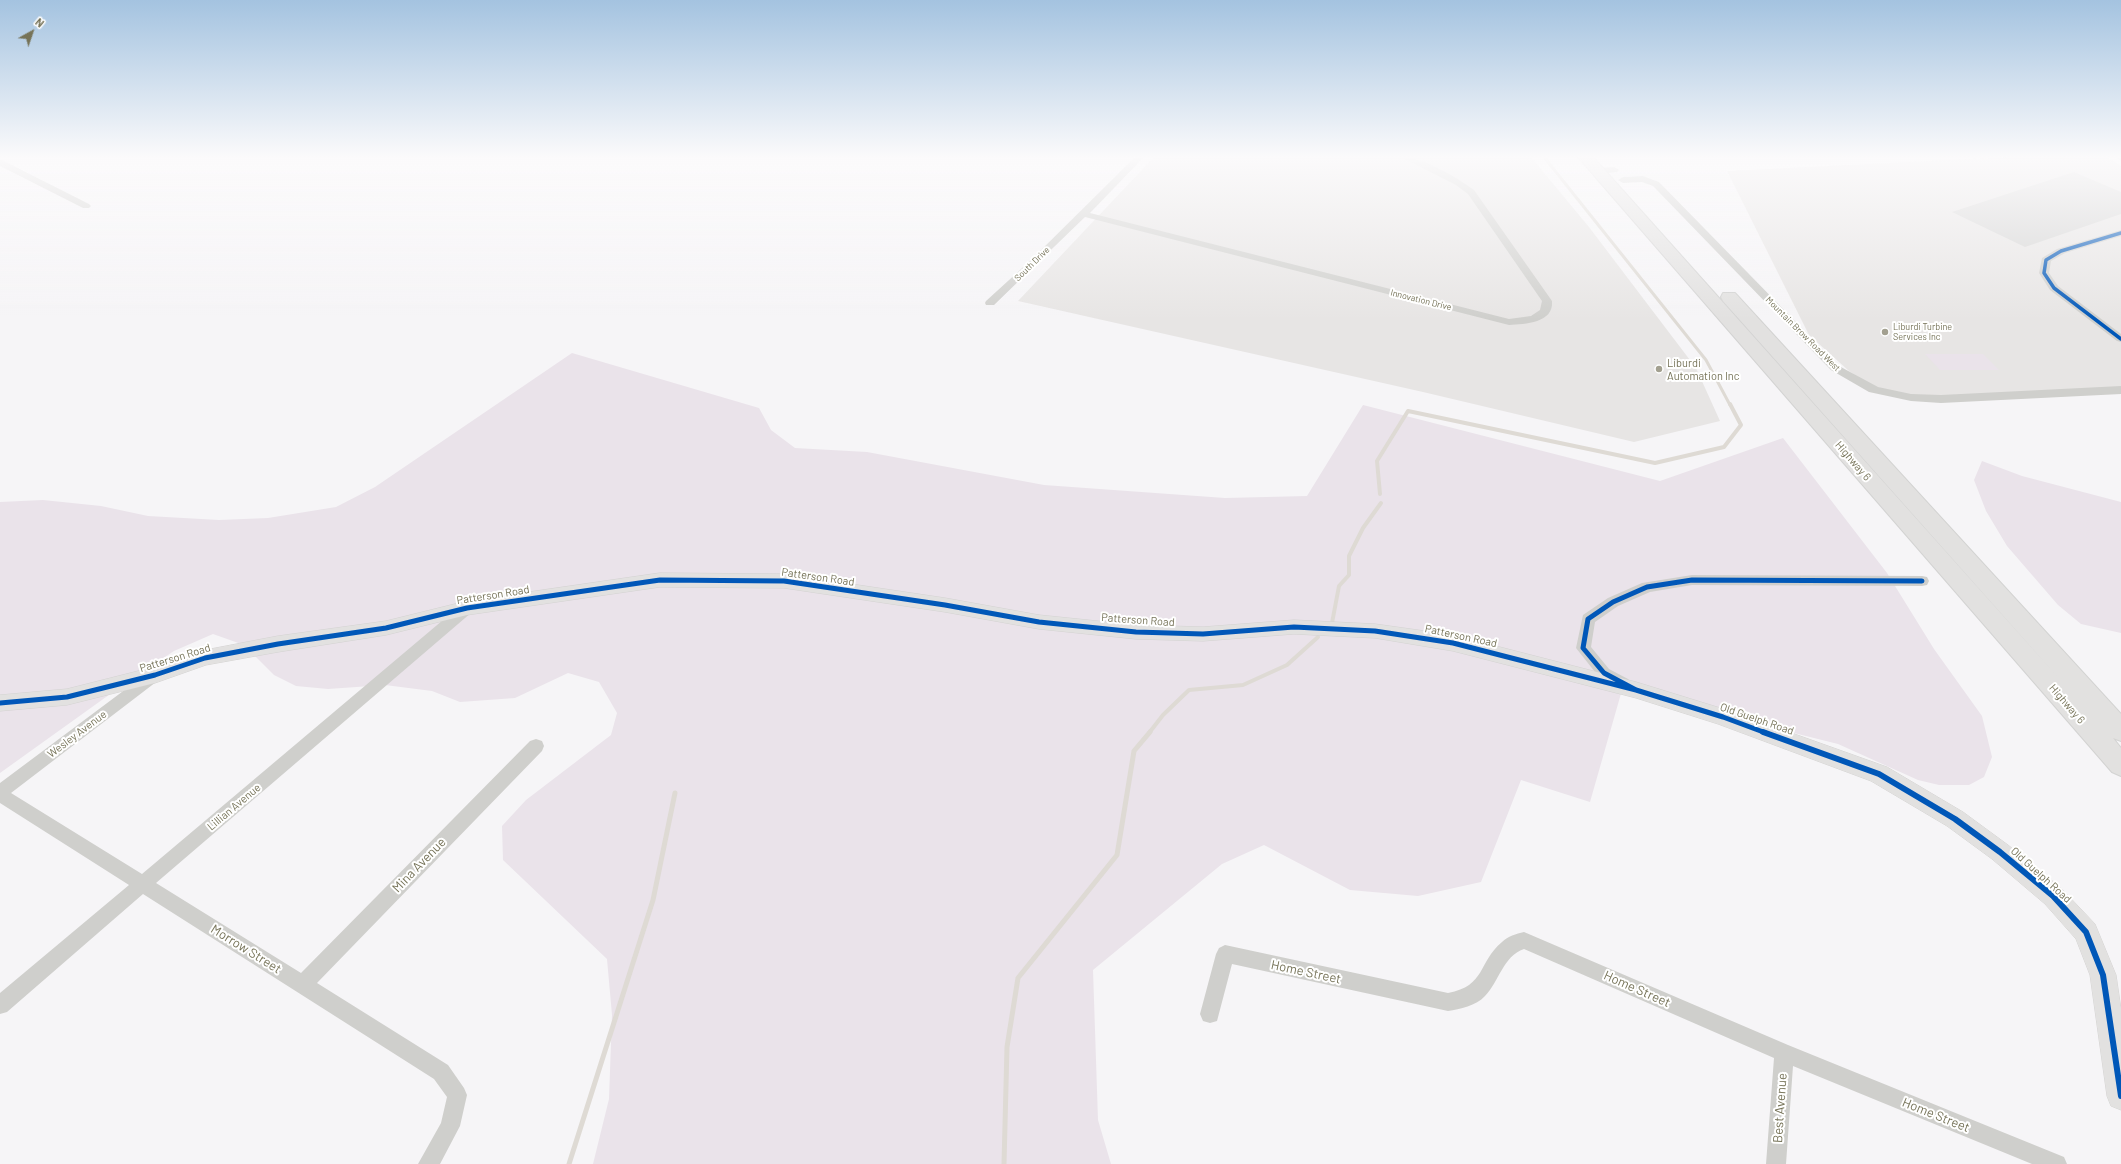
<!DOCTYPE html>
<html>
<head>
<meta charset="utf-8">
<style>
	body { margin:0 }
	#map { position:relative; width:2121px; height:1164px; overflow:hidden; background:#f6f5f7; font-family:Barlow,sans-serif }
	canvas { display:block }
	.north { position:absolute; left:12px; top:12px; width:40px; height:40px; -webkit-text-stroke:3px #fff; paint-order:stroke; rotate:40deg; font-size:11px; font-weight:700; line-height:16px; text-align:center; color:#767358 }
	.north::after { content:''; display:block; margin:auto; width:14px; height:18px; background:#767358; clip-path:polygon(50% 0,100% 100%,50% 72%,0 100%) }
</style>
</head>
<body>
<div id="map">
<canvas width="2121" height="1164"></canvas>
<div class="north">N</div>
</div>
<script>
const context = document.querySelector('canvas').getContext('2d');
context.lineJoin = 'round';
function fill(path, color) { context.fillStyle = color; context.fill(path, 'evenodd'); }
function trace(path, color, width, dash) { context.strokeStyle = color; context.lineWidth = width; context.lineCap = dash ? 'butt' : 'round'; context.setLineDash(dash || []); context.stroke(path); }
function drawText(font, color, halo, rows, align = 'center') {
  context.font = font + ' Barlow,sans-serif'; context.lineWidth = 4; context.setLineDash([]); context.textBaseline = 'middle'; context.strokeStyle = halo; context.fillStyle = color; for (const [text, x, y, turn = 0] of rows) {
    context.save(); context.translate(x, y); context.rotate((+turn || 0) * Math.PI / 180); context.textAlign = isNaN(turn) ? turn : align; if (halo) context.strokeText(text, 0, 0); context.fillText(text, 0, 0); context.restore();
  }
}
const built = new Path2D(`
	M1154 157H1531L1589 227 1696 368 1720 421 1634 442 1423 392 1018 301Z
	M2012 157H2107L2121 166V387L1927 397 1897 393 1870 385 1849 371 1809 335 1727 171Z`);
const green = new Path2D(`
	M572 353 759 408 771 430 795 448 867 452 1044 485 1225 498 1307 496 1363 405 1660 481 1783 438 1887 573 1934 649 1982 716 1992 757 1984 777 1969 785H1939L1918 780 1838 744 1622 690 1590 802 1521 780 1481 882 1418 896 1350 890 1264 845 1222 864 1093 970 1098 1120 1111 1164H593L609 1099 612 1015 607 959 503 860 502 826 526 800 611 735 617 713 599 682 568 673 515 698 460 702 432 691 385 685 328 689 296 686 274 675 244 645 213 634 174 651 120 687 0 773V502L43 500 101 506 148 516 219 520 268 518 336 507 375 487Z
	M1925 354H1983L1999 370H1940Z
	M1982 461 2022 476 2121 502V633L2081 624 2058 605 2007 546 1986 511 1974 480Z`);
const streamFar2 = new Path2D(`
	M1544 157 1706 360 1730 405`);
const streamFar1 = new Path2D(`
	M1380 494 1377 461 1408 411 1655 463 1724 447 1741 425 1730 404
	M1332 623 1339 586 1349 575V556L1363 528 1381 503
	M1149 733 1163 715 1189 690 1243 685 1287 665 1318 637`);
const stream = new Path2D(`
	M569 1164 653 900 675 793
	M1004 1164 1007 1047 1018 978 1117 855 1134 751 1150 732`);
const building = new Path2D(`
	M2074 172 2121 192V214L2025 247 1952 212Z`);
const street = new Path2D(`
	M1135 157H1144L1090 213 1509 319 1531 316 1540 310 1542 301 1468 194 1456 185 1401 157C1423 157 1456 177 1474 190L1552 301C1554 323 1525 324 1509 325L1085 217 994 305H986L985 303 986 301 1031 260Z
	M2116 157H2121V161Z
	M0 159 89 204 91 206 89 208H83L0 166Z
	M1614 167 1619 170 1617 172 1598 174 1593 171 1598 168Z
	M1643 176 1659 182 1839 366 1878 387 1911 394 1941 395 2121 386V394L1941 403 1911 401 1869 392 1831 370 1653 186 1642 182 1623 183 1618 180 1623 177Z
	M2121 230V236L2065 253 2051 261 2049 273 2058 286 2121 334V342L2117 341 2050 290 2039 273 2042 258 2057 249Z
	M1692 575 1922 576 1927 577 1929 581 1927 585 1922 586 1692 585 1650 592 1618 606 1595 622 1591 647 1609 669 1628 679 1631 683 1628 687 1623 689 1599 677 1576 648 1583 615 1608 598 1642 583Z
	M467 603 472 604 474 608 472 612 156 883 301 973 530 741 536 739 542 741 544 746 542 751 317 983 448 1065 464 1088 467 1095 460 1126 440 1164H418L441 1123 447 1097 434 1079 143 894 7 1012 0 1014V993L129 885 0 803V783L150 671 155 669 160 671 163 675 160 679 11 793 142 874 462 604Z
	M1524 932 1788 1045 2064 1157 2067 1164H2032L1793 1066 1786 1164H1766L1774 1058 1524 949C1503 956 1499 982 1485 996 1476 1006 1460 1009 1448 1011L1232 964 1217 1021 1210 1023 1203 1021 1200 1014 1216 954 1219 948 1225 945 1448 993C1486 986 1478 962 1502 942 1508 936 1516 934 1524 932Z`);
const secondary = new Path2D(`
	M660 573 784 574 945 598 1039 615 1136 625 1203 627 1294 620 1375 624 1453 635 1636 682 1730 711 1887 767 1963 812 2008 845 2061 888 2095 924 2116 975 2121 1009V1110L2111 1106 2107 1096 2090 975 2076 939 2045 904 1992 859 1947 826 1871 781 1718 724 1636 698 1453 651 1375 638 1294 634 1203 641 1136 639 1039 629 945 612 784 588 660 587 467 615 386 635 278 652 206 665 155 683 67 705 0 711V695L67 689 154 667 205 650 278 636 386 621 467 601Z`);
const highway = new Path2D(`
	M1578 157H1593L2064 684 1723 301 1721 297 1723 293H1735L2121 714V741L2113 738 2121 748V776L2112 772Z`);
const cyclewayFar2 = new Path2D(`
	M2121 233 2061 251 2046 260 2044 273 2054 288 2121 339`);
const cyclewayFar1 = new Path2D(`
	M0 703 67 697 155 675 205 658 278 644 386 628 467 608 660 580 784 581 945 605 1039 622 1136 632 1203 634 1294 627 1375 631 1453 643 1636 690
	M1766 733 1723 717 1636 690 1604 673 1583 648 1588 619 1613 602 1647 587 1692 580 1922 581`);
const cycleway = new Path2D(`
	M1763 732 1879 774 1955 819 2000 852 2053 896 2086 932 2103 975 2121 1096`);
const markers = [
	[1885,332,4,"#a3a090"],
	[1659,369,4,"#a3a090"]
];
const farStreetnames = [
	["South Drive",1032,264,-44],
	["Innovation Drive",1421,300,14],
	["Mountain Brow Road West",1803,334,45]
];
const farPoinames = [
	["Liburdi Turbine",1893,327],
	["Services Inc",1893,337]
];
const poiNames = [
	["Liburdi",1667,363],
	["Automation Inc",1667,376]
];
const streetNames = [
	["Highway 6",1853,461,49],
	["Patterson Road",818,577,8],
	["Patterson Road",493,595,-9],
	["Patterson Road",1138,620,4],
	["Patterson Road",1461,636,12],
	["Patterson Road",175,658,-17],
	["Highway 6",2067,704,49],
	["Old Guelph Road",1757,719,19],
	["Wesley Avenue",77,734,-37],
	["Lillian Avenue",234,807,-40],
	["Old Guelph Road",2041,875,42]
];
const nearStreetnames = [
	["Mina Avenue",419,865,-46],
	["Morrow Street",246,949,32],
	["Home Street",1306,972,12],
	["Home Street",1637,989,24],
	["Best Avenue",1780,1108,-86],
	["Home Street",1936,1115,22]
];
fill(built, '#e7e5e4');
fill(green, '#eae3ea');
trace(streamFar2, '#dedad4', 3);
trace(streamFar1, '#dedad4', 4);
trace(stream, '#dedad4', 5);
fill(building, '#d4d4d3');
trace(secondary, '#d4d3d2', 1);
trace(highway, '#d3d3d2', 2);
fill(street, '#cfcfcc');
fill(secondary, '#e2e1e0');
fill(highway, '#e2e1e0');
trace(cyclewayFar2, '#0057b8', 3.5);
trace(cyclewayFar1, '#0057b8', 5);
trace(cycleway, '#0057b8', 6);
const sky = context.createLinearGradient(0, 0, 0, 320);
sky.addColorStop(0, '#a4c3e0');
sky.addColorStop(0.49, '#fbfafb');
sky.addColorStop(1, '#fbfafb00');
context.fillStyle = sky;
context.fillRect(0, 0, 2121, 320);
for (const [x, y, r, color] of markers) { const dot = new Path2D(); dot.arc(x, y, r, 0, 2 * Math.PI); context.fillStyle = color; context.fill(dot); trace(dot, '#fff', 1.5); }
drawText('9px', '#767358', '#fff', farStreetnames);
drawText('9px', '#767358', '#fff', farPoinames, 'left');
drawText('11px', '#767358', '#fff', poiNames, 'left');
drawText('11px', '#767358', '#fff', streetNames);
drawText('13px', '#767358', '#fff', nearStreetnames);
</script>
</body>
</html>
